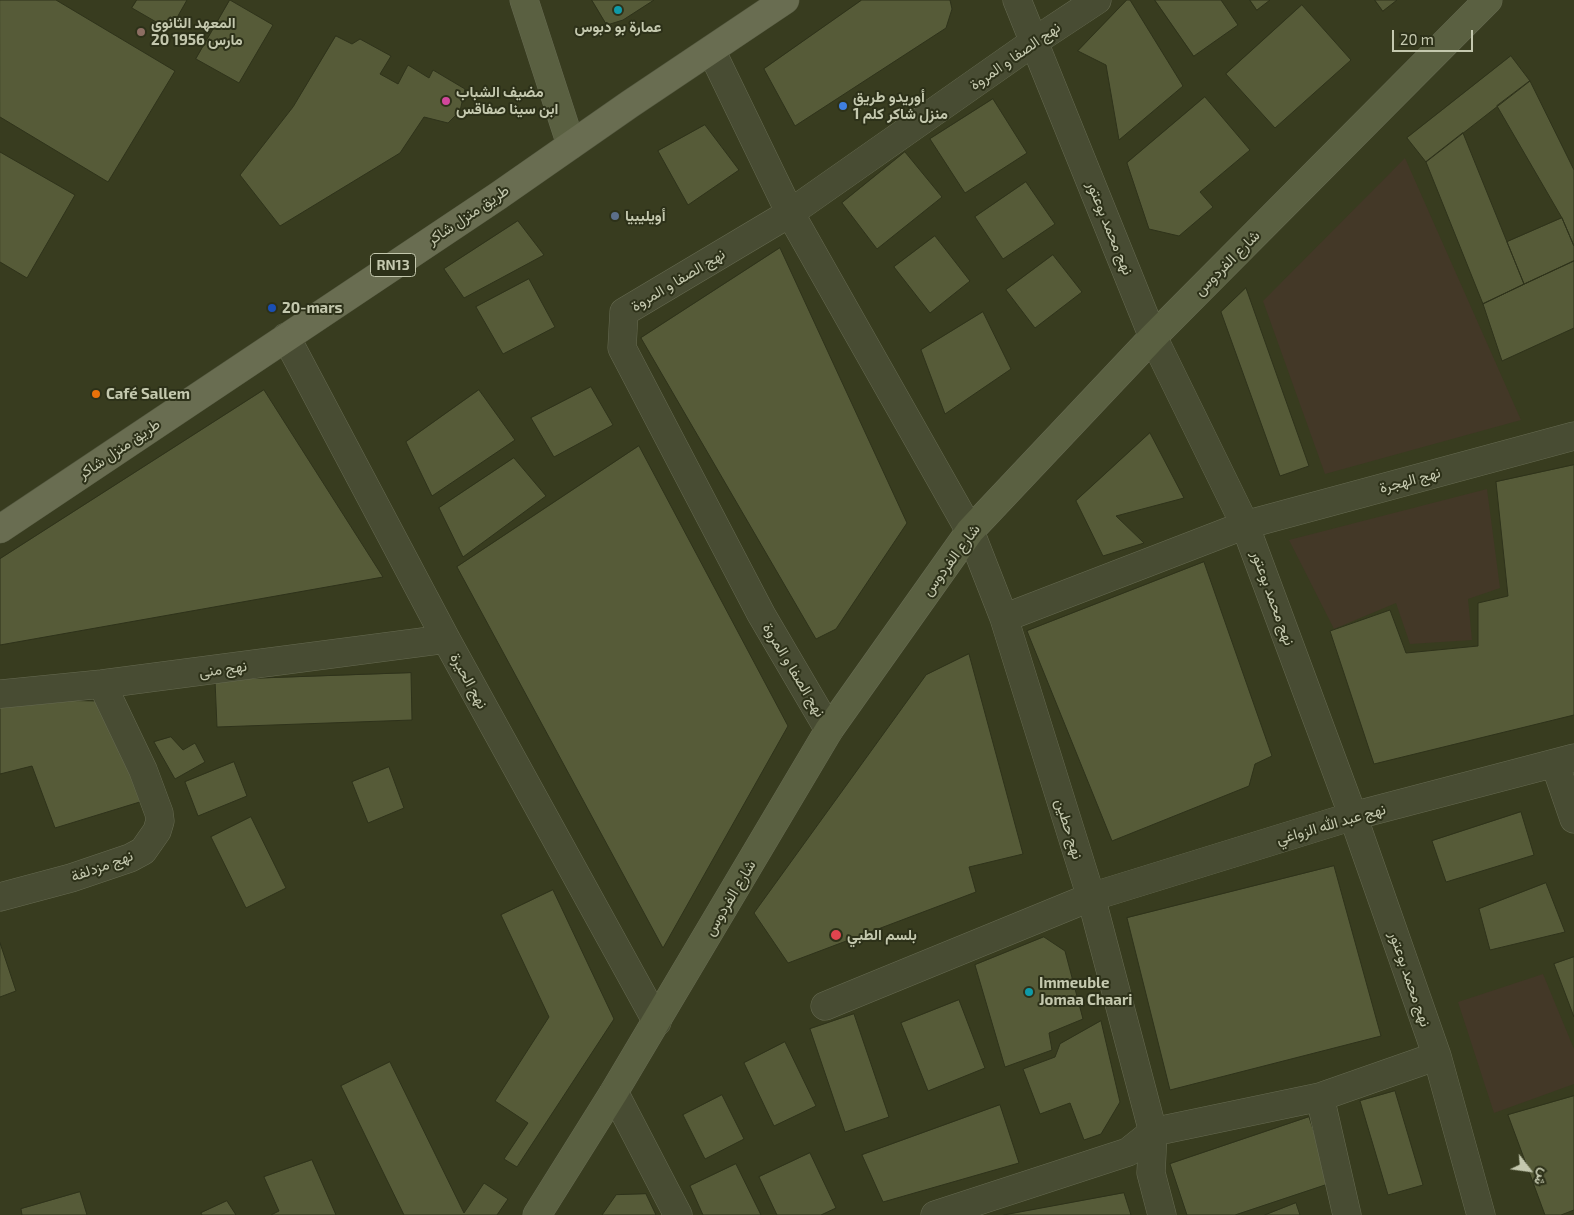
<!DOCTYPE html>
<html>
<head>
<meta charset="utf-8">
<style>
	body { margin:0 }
	#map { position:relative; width:1574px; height:1215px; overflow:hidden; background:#383c1f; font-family:"Exo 2",Vazirmatn,sans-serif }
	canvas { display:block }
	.north { position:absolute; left:1504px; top:1145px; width:50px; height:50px; -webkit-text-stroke:4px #2d3119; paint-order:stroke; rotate:120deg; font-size:14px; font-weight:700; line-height:20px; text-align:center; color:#c4c8ae }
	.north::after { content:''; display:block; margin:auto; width:18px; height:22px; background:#c4c8ae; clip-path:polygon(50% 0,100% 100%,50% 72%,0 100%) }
	.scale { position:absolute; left:1392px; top:30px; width:81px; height:22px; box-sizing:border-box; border:2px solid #c4c8ae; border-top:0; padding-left:6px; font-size:15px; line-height:18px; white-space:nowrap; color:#c4c8ae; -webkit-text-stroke:4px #2d3119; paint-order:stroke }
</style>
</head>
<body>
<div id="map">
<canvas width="1574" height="1215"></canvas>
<div class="north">ش</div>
<div class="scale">20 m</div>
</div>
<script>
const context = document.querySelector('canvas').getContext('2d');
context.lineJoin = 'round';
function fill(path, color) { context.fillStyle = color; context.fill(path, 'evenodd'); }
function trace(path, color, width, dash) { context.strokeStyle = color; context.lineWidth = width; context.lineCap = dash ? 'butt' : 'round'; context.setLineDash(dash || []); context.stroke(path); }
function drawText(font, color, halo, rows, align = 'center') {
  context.font = font + ' "Exo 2",Vazirmatn,sans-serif'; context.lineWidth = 4; context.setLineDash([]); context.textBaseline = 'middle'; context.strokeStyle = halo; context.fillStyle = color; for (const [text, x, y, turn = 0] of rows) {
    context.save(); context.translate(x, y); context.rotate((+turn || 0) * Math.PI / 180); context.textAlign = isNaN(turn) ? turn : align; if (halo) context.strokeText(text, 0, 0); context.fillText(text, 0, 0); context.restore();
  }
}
const green = new Path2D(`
	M1405 158 1521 420 1325 474 1263 301Z
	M1487 489 1500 588 1468 599 1472 640 1410 644 1396 603 1334 629 1289 540Z
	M1543 974 1574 1049V1084L1494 1113 1458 1002Z`);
const building = new Path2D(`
	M0 0H56L175 71 108 182 0 117Z
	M137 0H187L170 30 132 8Z
	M230 0 273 25 239 83 196 59Z
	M592 0H654L623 20 607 25Z
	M862 0H950L952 9 946 28 795 126 764 69Z
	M1127 0H1130L1183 86 1119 140 1106 65 1078 51Z
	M1155 0H1221L1238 25 1194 56Z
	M1250 0H1270L1257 10Z
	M1375 0H1397L1383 11Z
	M1302 5 1351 60 1275 128 1226 74Z
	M336 36 352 44 360 39 391 56 380 74 398 84 408 65 429 78 433 70 465 89 460 111 448 123 424 117 400 153 280 226 240 175 293 107Z
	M1511 56 1530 81 1426 162 1407 138Z
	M1530 81 1574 170V246L1562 218 1497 106Z
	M1205 97 1250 150 1200 192 1213 207 1179 236 1149 229 1127 163Z
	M993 99 1027 153 965 193 930 139Z
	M705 125 739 170 688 205 658 151Z
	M1463 133 1524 284 1483 304 1426 162Z
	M0 152 75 195 27 278 0 262Z
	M905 152 942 197 877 249 842 203Z
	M1026 182 1055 224 1003 259 975 217Z
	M1562 218 1574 246V261L1524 284 1507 242Z
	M518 221 544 255 464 298 444 269Z
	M935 236 970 281 930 313 894 267Z
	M780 248 907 523 836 629 816 639 641 338Z
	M1053 255 1082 292 1035 328 1006 290Z
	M1574 261V328L1502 361 1483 304Z
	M529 279 555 327 503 354 476 307Z
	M1246 288 1309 466 1280 476 1221 312Z
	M983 312 1011 369 945 414 921 350Z
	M591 387 613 425 554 457 531 418Z
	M264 390 383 577 0 645V559Z
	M479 390 515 440 432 496 406 442Z
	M1150 433 1184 498 1116 516 1144 543 1103 556 1076 501Z
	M639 446 788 726 663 948 457 567Z
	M514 458 546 496 463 557 439 508Z
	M1574 465V715L1374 764 1330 631 1390 610 1406 653 1478 646V603L1508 596 1496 482Z
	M1204 562 1272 756 1255 764 1249 786 1112 841 1027 631Z
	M969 654 1023 854 969 867 976 892 788 963 754 913 926 675Z
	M411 673 412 720 217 727 215 680Z
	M49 700 98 701 143 801 55 828 32 766 0 774V707Z
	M171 737 183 750 195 743 205 762 175 779 154 742Z
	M234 762 247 796 198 816 185 782Z
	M389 767 404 808 368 823 352 782Z
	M1521 812 1534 855 1446 882 1432 841Z
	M251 817 286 888 246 908 211 837Z
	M1334 866 1381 1036 1170 1090 1127 918Z
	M1546 883 1565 932 1490 950 1479 909Z
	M553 890 614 1019 517 1167 504 1159 528 1123 495 1101 549 1017 501 915Z
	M1044 937 1065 951 1083 1019 1049 1033 1052 1050 1005 1067 975 965Z
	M0 943 16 991 0 997Z
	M1574 957V1017L1554 964Z
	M959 1000 985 1068 928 1091 901 1023Z
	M854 1014 889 1117 845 1132 810 1029Z
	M1101 1021 1120 1102 1101 1134 1084 1140 1070 1103 1040 1114 1023 1069 1055 1057 1060 1044Z
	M785 1042 816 1106 774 1126 744 1063Z
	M390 1062 464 1213 484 1183 508 1199 497 1215H404L341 1086Z
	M1395 1091 1423 1185 1388 1195 1360 1101Z
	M722 1095 744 1139 705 1159 683 1115Z
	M1574 1096V1210L1561 1215H1545L1508 1115Z
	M1000 1105 1019 1163 883 1202 862 1155Z
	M1309 1117 1331 1183 1235 1215H1187L1170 1164Z
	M810 1153 836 1208 821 1215H777L759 1177Z
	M312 1160 336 1215H271L279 1211 264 1177Z
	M736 1164 761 1215H703L690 1186Z
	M80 1192 87 1215H22L21 1209Z
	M1124 1193 1131 1215H1004Z
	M646 1194 656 1215H602L616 1195Z
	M227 1201 236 1215H202L201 1213Z
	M1296 1203 1300 1215H1265Z`);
const street = new Path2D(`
	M1017 0 1153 337 1245 525 1353 816 1437 1056 1481 1215
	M711 50 790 213 970 531 1004 618 1091 897 1153 1132 1151 1173 1162 1215
	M286 337 446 639 657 1022
	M1004 618 1245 525 1574 436
	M0 694 102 684 446 639
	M829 730 761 614 622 348 624 312 790 213 1035 41 1097 0
	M1555 764 1574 819
	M0 897 71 878 130 858 143 851 157 831 160 821 159 813 143 770 102 684
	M825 1006 1091 897 1353 816 1574 758
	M614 1092 678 1215
	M1320 1097 1347 1215
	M935 1215 1128 1152 1153 1132 1320 1097 1437 1056`);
const secondary = new Path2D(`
	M524 0 571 145
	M537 1215 614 1092 829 730 970 531 1153 337 1488 0`);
const primary = new Path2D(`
	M0 529 498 196 630 104 785 0`);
const markers = [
	[618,10,5,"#0f9aa8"],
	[141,32,5,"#8d6e63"],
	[446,101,5,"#d1479c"],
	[843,106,5,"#3f7fe0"],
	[615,216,5,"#5c6f8a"],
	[272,308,5,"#1a4fb4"],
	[96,394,5,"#e8710a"],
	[836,935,6,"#e0444e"],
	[1029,992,5,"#0f9aa8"]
];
const shields = [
	[393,265,45]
];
const shieldNames = [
	["RN13",393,265]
];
const poiNames = [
	["المعهد الثانوي",151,23],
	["20 مارس 1956",151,40],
	["عمارة بو دبوس",618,27,"center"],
	["مضيف الشباب",456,92],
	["ابن سينا صفاقس",456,109],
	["أوريدو طريق",853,97],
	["منزل شاكر كلم 1",853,114],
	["أويليبيا",625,216],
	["20-mars",282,308],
	["Café Sallem",106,394],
	["بلسم الطبي",847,935],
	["Immeuble",1039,983],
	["Jomaa Chaari",1039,1000]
];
const streetNames = [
	["نهج الصفا و المروة",1015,56,-35],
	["طريق منزل شاكر",468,215,-34],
	["نهج محمد بوعتور",1110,228,68],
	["شارع الفردوس",1227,263,-45],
	["نهج الصفا و المروة",678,280,-31],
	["طريق منزل شاكر",119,449,-34],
	["نهج الهجرة",1410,480,-15],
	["شارع الفردوس",951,560,-53],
	["نهج محمد بوعتور",1273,598,70],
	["نهج منى",223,669,-8],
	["نهج الصفا و المروة",794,670,59],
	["نهج الحيرة",469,681,61],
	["نهج عبد الله الزواغي",1331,824,-16],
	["نهج حطين",1069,829,73],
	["نهج مزدلفة",102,866,-20],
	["شارع الفردوس",730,898,-59],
	["نهج محمد بوعتور",1410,979,71]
];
fill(green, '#433827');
fill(building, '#565b38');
trace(building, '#2f331b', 1);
trace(street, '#666a51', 29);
trace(secondary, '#666a51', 29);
trace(primary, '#545840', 29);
trace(street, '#484c33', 28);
trace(secondary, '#5a6041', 28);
trace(primary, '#696d51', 28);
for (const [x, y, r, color] of markers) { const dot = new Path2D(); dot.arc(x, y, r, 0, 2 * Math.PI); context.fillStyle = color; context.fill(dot); trace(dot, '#2d3119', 2); }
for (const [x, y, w] of shields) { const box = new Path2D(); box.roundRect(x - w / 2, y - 11.5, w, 23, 4); context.fillStyle = '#2d3119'; context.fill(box); trace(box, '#c4c8ae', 1); }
drawText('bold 14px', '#c4c8ae', null, shieldNames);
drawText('bold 15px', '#c4c8ae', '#2d3119', poiNames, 'left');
drawText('15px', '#c4c8ae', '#2d3119', streetNames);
</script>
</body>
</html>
